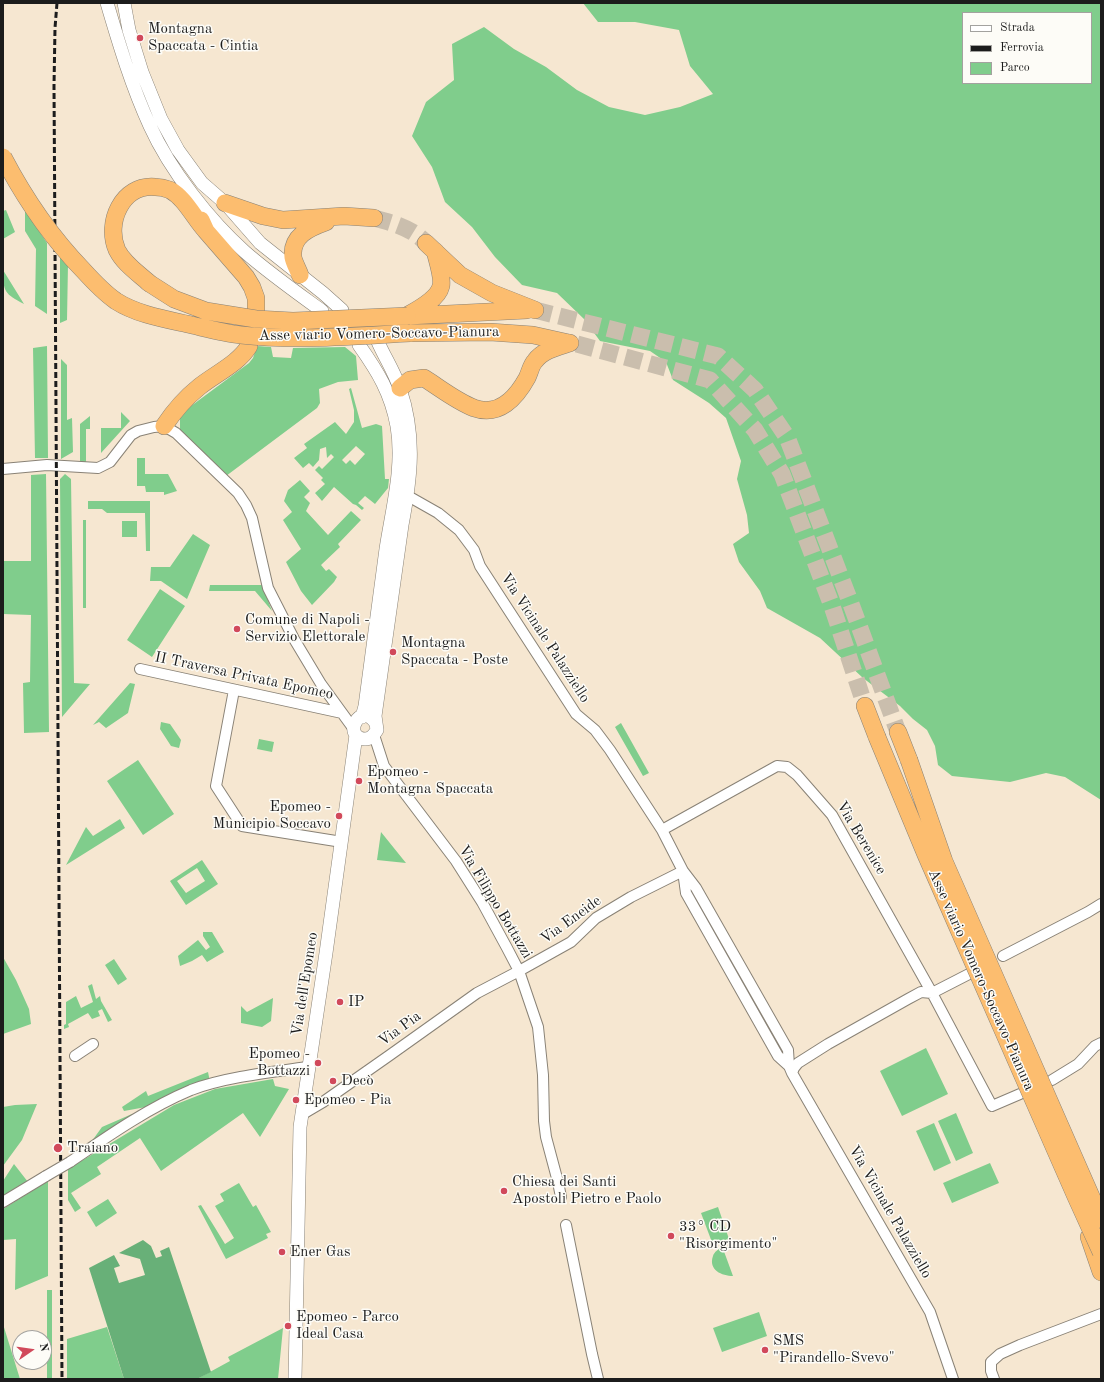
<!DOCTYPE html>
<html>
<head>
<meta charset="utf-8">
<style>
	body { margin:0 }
	#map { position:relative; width:1104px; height:1382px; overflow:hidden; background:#f6e7d1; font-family:"Old Standard TT",serif }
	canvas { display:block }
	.frame { position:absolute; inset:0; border:4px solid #1c1c1c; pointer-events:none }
	.legend { position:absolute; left:962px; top:12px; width:130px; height:72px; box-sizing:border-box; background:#fdfcf7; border:1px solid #a3a29f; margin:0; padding:5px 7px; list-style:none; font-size:12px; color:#1c1c1c }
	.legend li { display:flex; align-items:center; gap:8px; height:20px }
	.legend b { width:20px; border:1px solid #a3a29f }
	.north { position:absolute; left:12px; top:1330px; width:40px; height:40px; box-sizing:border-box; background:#fdfcf7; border:1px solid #a3a29f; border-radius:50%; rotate:77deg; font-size:11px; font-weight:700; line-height:16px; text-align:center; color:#1c1c1c }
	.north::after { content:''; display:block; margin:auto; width:14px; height:18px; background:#d1495b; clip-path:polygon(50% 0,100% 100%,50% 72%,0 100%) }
</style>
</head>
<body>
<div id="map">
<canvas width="1104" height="1382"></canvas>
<div class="frame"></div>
<ul class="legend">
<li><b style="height:5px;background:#fff"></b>Strada</li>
<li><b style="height:5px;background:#1c1c1c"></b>Ferrovia</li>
<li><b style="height:11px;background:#80cd8c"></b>Parco</li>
</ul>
<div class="north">N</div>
</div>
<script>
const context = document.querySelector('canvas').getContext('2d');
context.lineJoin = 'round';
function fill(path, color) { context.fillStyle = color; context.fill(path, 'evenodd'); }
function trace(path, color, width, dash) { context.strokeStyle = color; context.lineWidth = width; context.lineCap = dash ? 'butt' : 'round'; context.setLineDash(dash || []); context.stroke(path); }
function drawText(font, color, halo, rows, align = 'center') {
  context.font = font + ' "Old Standard TT",serif'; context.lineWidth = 3; context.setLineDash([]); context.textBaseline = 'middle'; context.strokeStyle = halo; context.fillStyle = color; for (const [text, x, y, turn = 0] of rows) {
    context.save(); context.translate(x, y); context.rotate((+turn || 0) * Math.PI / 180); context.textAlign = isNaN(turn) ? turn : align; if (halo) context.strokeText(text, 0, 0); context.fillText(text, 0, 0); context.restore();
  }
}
const green = new Path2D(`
	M583 3H1101V800L1065 777 1046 773 1010 782 952 776 938 765 935 746 927 730 913 719 900 706 863 678 820 638 767 608 760 591 739 562 733 544 749 533 747 515 737 479 741 461 726 418 709 403 673 380 666 362 650 351 600 341 584 319 557 293 522 285 495 257 472 227 445 202 432 167 412 136 426 102 454 80 452 44 484 27 514 49 546 67 577 90 609 107 645 115 680 107 713 94 690 66 679 30 635 22H598ZM963 13H1091V83H963Z
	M6 210 15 232 3 239V211Z
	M25 210 47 243V314L35 306 36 249 25 231Z
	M60 257 68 264 67 320 60 323Z
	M3 270 24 304C5 294 3 292 3 270Z
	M47 346 48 458H35L33 348Z
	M257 346 271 347 273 357 291 358 293 348 345 347 356 356 358 380 338 382 319 389 320 403 317 408 226 476 180 430V418L187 409 249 363 253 358Z
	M61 359 67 365V420L72 418 73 452 61 459Z
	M351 388 362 428 376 424 382 426 385 479H389L388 488 375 504 365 496 358 503 364 508 362 510 356 505 353 504 334 487 322 501 315 493 325 484 321 480 323 478 315 470 319 466 322 469 334 457 331 454 327 458 326 447 320 449 319 460 313 467 309 463 303 468 294 458 307 448 304 444 335 422 346 434 354 422V410L349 389ZM356 446 365 454 355 465 350 460 346 464 342 460Z
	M121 412 130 421 101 453V428H121Z
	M90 416V429H86V462H80V424Z
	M137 458H145V474H168L177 491 164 495V492H146L145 486H137Z
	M46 474 49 732 24 733 23 683 30 682 31 615 3 614V561H31V475Z
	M65 474 71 479 74 683 90 684 62 717 60 479Z
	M300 480 310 491 304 497 310 503 306 511 328 535 351 511 361 520 338 544 340 547 321 565 326 571 329 569 337 577 334 582 312 605 301 591 286 562 301 549 283 520 292 512 284 501 288 490Z
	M88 501H150V551H146L145 513H107L102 509H88Z
	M83 520H86V608H83Z
	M122 521H137V537H122Z
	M193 534 210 545 187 599 161 581H150L151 567H170Z
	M210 585H262L272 611 255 591H209Z
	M160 589 185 606 152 657 127 640Z
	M130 683 135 684 128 713 106 728 99 722 93 725Z
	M161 722 170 724 181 740 179 748 171 746 160 729Z
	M621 723 649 773 643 776 615 727Z
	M259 739 274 742 272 752 257 749Z
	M138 760 174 814 143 835 107 781Z
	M120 819 125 828 66 865 86 827 93 836Z
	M381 832 406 863 377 860Z
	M202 860 218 884 186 905 170 881ZM197 868 205 881 186 893 177 881Z
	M203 932H212L224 952 207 962 202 955 192 961 180 966 178 956 198 940 206 950 210 947 203 936Z
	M3 957 16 980 29 1009 31 1024 3 1034Z
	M114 959 127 979 118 985 105 965Z
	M92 984 96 999 100 996 101 1001 112 1020 108 1022 102 1009 98 1011 100 1016 92 1019 88 1013 68 1024 69 1027 64 1029V1025L66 1024V1002L76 996 81 1008 93 1002 88 986Z
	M273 998 271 1021 262 1027 241 1023V1006L247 1012Z
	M926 1048 948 1094 902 1116 880 1071Z
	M208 1072 210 1082 157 1105 124 1111 122 1107 146 1091 148 1096Z
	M273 1079 275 1086 289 1089 260 1137 243 1113 161 1171 140 1138 97 1167 101 1174 71 1193 81 1208 75 1212 68 1200V1169L174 1105 215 1089Z
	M37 1104 22 1140 3 1166V1107L15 1105Z
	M956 1113 973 1153 956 1161 938 1121Z
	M132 1114 138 1116 89 1145 102 1127Z
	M934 1123 951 1163 934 1171 916 1131Z
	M990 1163 999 1183 952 1203 943 1183Z
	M14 1164 28 1182 3 1197V1181Z
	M48 1181V1276L15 1290 16 1239 3 1240V1209Z
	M239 1183 253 1207 256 1205 271 1232 266 1234 268 1238 226 1259 198 1206 201 1205 225 1244 234 1238 215 1206 224 1201 220 1194Z
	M108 1199 117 1213 96 1227 87 1212Z
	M718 1207 729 1239 713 1245 701 1213Z
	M722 1246 733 1276C722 1276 708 1270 713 1256 714 1252 719 1249 722 1246Z
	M47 1290H52V1379H47Z
	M759 1312 767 1336 722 1352 713 1328Z
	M3 1324 20 1379H3Z
	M107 1327 124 1379H67V1339Z
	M283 1328 278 1379H197L230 1361 228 1357Z`);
const forest = new Path2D(`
	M143 1240 151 1246 156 1258 162 1256 160 1251 169 1247 211 1372 197 1379H124L89 1268 114 1255 120 1266 114 1268 119 1283 145 1275 140 1259 119 1253Z`);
const trunkTunnel = new Path2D(`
	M374 218C393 223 412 228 426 243
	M535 310 718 356 755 390 787 437 851 604 898 732
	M577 344 710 380 755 430 782 474 832 606 865 706`);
const minor = new Path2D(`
	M3 469 47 465 98 468 110 462 131 435 138 431 154 427 164 426 176 433 238 493 246 505 252 518 268 588 294 639 321 684 353 728
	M408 496 438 513 459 530 474 550 480 566 576 714 595 730 610 750 662 830 683 871 696 888 788 1050 789 1066 792 1073 930 1312 953 1379
	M140 669 342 713
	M234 690 216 786 242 826 342 842
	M374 735 384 766 456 861 482 902 507 948 519 971 538 1027 543 1075 544 1121 546 1137 558 1182 561 1197
	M662 830 777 766 787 767 797 775 832 815 932 993 992 1106 1020 1094
	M683 871 686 893 778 1056 789 1066
	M1003 956 1088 912 1101 904
	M75 1056 93 1044
	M792 1073 794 1068 798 1063 828 1044 908 999 921 992 932 993 969 974
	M1052 1080 1078 1064 1095 1046 1101 1043
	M301 1115 323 1102 390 1055 477 993 519 971 571 942 596 918 631 897 683 871
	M70 1162C108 1136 148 1108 191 1090 225 1077 272 1072 308 1067
	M3 1202 46 1176
	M566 1225 592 1354 598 1379
	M994 1379 991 1371V1362L1000 1354 1020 1345 1101 1314`);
const tertiary = new Path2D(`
	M107 3C119 44 132 87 150 126 170 170 209 220 245 252 269 273 296 292 322 311
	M124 3 129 30 142 72 161 119 178 150 202 183 225 203 260 243 323 293 342 310
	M359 345C378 372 391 393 397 426 404 467 392 509 386 549 379 601 372 653 365 706L362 717
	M375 722C359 701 342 738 365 739 371 739 374 735 377 730L375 716 402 525C411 478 416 436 400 389 395 373 385 358 378 342
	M295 1379 300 1127 326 953 356 735`);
const trunk = new Path2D(`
	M225 203 263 216 283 220 344 216 374 218
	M201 220 206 231 246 277 252 287 256 298V310
	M426 243 460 275 492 293 535 310
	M300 275C298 269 294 263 293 257 291 236 309 228 326 222
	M149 283C138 273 124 264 117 250 105 223 122 184 155 187 160 187 165 188 170 190 185 198 194 218 206 231
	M408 315C419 309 438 299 441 286 443 277 437 260 435 251
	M407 316 527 310
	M410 333 490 332 533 335 569 343
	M400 388 410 380 424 378C440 388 456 401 474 408 499 417 516 398 527 378 530 372 531 365 535 361 543 350 558 347 570 343
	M164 426C174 411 184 399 199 387 215 374 238 364 249 346
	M865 706 877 737
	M898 732 909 760
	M1089 1237 1101 1272`);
const rail = new Path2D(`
	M57 3 55 28 54 86 62 1379`);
const minorBridge = new Path2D(`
	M46 1176 70 1162`);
const trunkBridge = new Path2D(`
	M3 157C25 199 50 236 83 270 93 281 103 292 116 301 136 314 164 319 187 324 205 328 223 333 241 335 297 341 354 336 410 333
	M149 283 174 299 206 311 256 319 293 321 407 316
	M877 737 926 855 1076 1197 1101 1252
	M909 760 944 861 1101 1219`);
const markers = [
	[140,38,4,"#d1495b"],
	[237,629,4,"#d1495b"],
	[393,652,4,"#d1495b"],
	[359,781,4,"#d1495b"],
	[339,816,4,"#d1495b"],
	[340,1002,4,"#d1495b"],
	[318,1063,4,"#d1495b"],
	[333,1081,4,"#d1495b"],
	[296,1100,4,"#d1495b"],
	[58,1148,5,"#d1495b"],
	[504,1191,4,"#d1495b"],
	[671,1236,4,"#d1495b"],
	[282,1252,4,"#d1495b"],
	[288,1326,4,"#d1495b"],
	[765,1350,4,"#d1495b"]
];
const poiNames = [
	["Montagna",148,29],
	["Spaccata - Cintia",148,46],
	["Comune di Napoli -",245,620],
	["Servizio Elettorale",245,637],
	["Montagna",401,643],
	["Spaccata - Poste",401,660],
	["Epomeo -",367,772],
	["Montagna Spaccata",367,789],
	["Epomeo -",331,807,"right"],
	["Municipio Soccavo",331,824,"right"],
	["IP",348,1002],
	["Epomeo -",310,1054,"right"],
	["Bottazzi",310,1071,"right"],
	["Decò",341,1081],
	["Epomeo - Pia",304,1100],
	["Traiano",67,1148],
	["Chiesa dei Santi",512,1182],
	["Apostoli Pietro e Paolo",512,1199],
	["33° CD",679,1227],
	["\"Risorgimento\"",679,1244],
	["Ener Gas",290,1252],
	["Epomeo - Parco",296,1317],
	["Ideal Casa",296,1334],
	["SMS",773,1341],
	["\"Pirandello-Svevo\"",773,1358]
];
const streetNames = [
	["Asse viario Vomero-Soccavo-Pianura",379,334,-1],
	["Via Vicinale Palazziello",545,638,57],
	["II Traversa Privata Epomeo",244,676,12],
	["Via Berenice",861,838,59],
	["Via Filippo Bottazzi",495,902,59],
	["Via Eneide",571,920,-36],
	["Asse viario Vomero-Soccavo-Pianura",981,980,66],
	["Via dell'Epomeo",305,984,-81],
	["Via Pia",400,1029,-36],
	["Via Vicinale Palazziello",890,1212,60]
];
fill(green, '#80cd8c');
fill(forest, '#68b078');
trace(trunkTunnel, '#cabead', 17, [17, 8]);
trace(minor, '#898276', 12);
trace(tertiary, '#898276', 14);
trace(trunk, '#898276', 18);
trace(minor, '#fff', 10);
trace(tertiary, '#fff', 13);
trace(trunk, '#fcbd6f', 17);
trace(rail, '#1c1c1c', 3, [6, 3]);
trace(minorBridge, '#898276', 12, []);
trace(trunkBridge, '#898276', 18, []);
trace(minorBridge, '#fff', 10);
trace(trunkBridge, '#fcbd6f', 17);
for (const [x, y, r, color] of markers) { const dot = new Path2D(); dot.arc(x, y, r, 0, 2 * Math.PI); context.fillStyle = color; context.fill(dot); trace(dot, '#fdfcf7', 1.5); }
drawText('15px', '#1c1c1c', '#fdfcf7', poiNames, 'left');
drawText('15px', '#1c1c1c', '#fdfcf7', streetNames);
</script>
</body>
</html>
